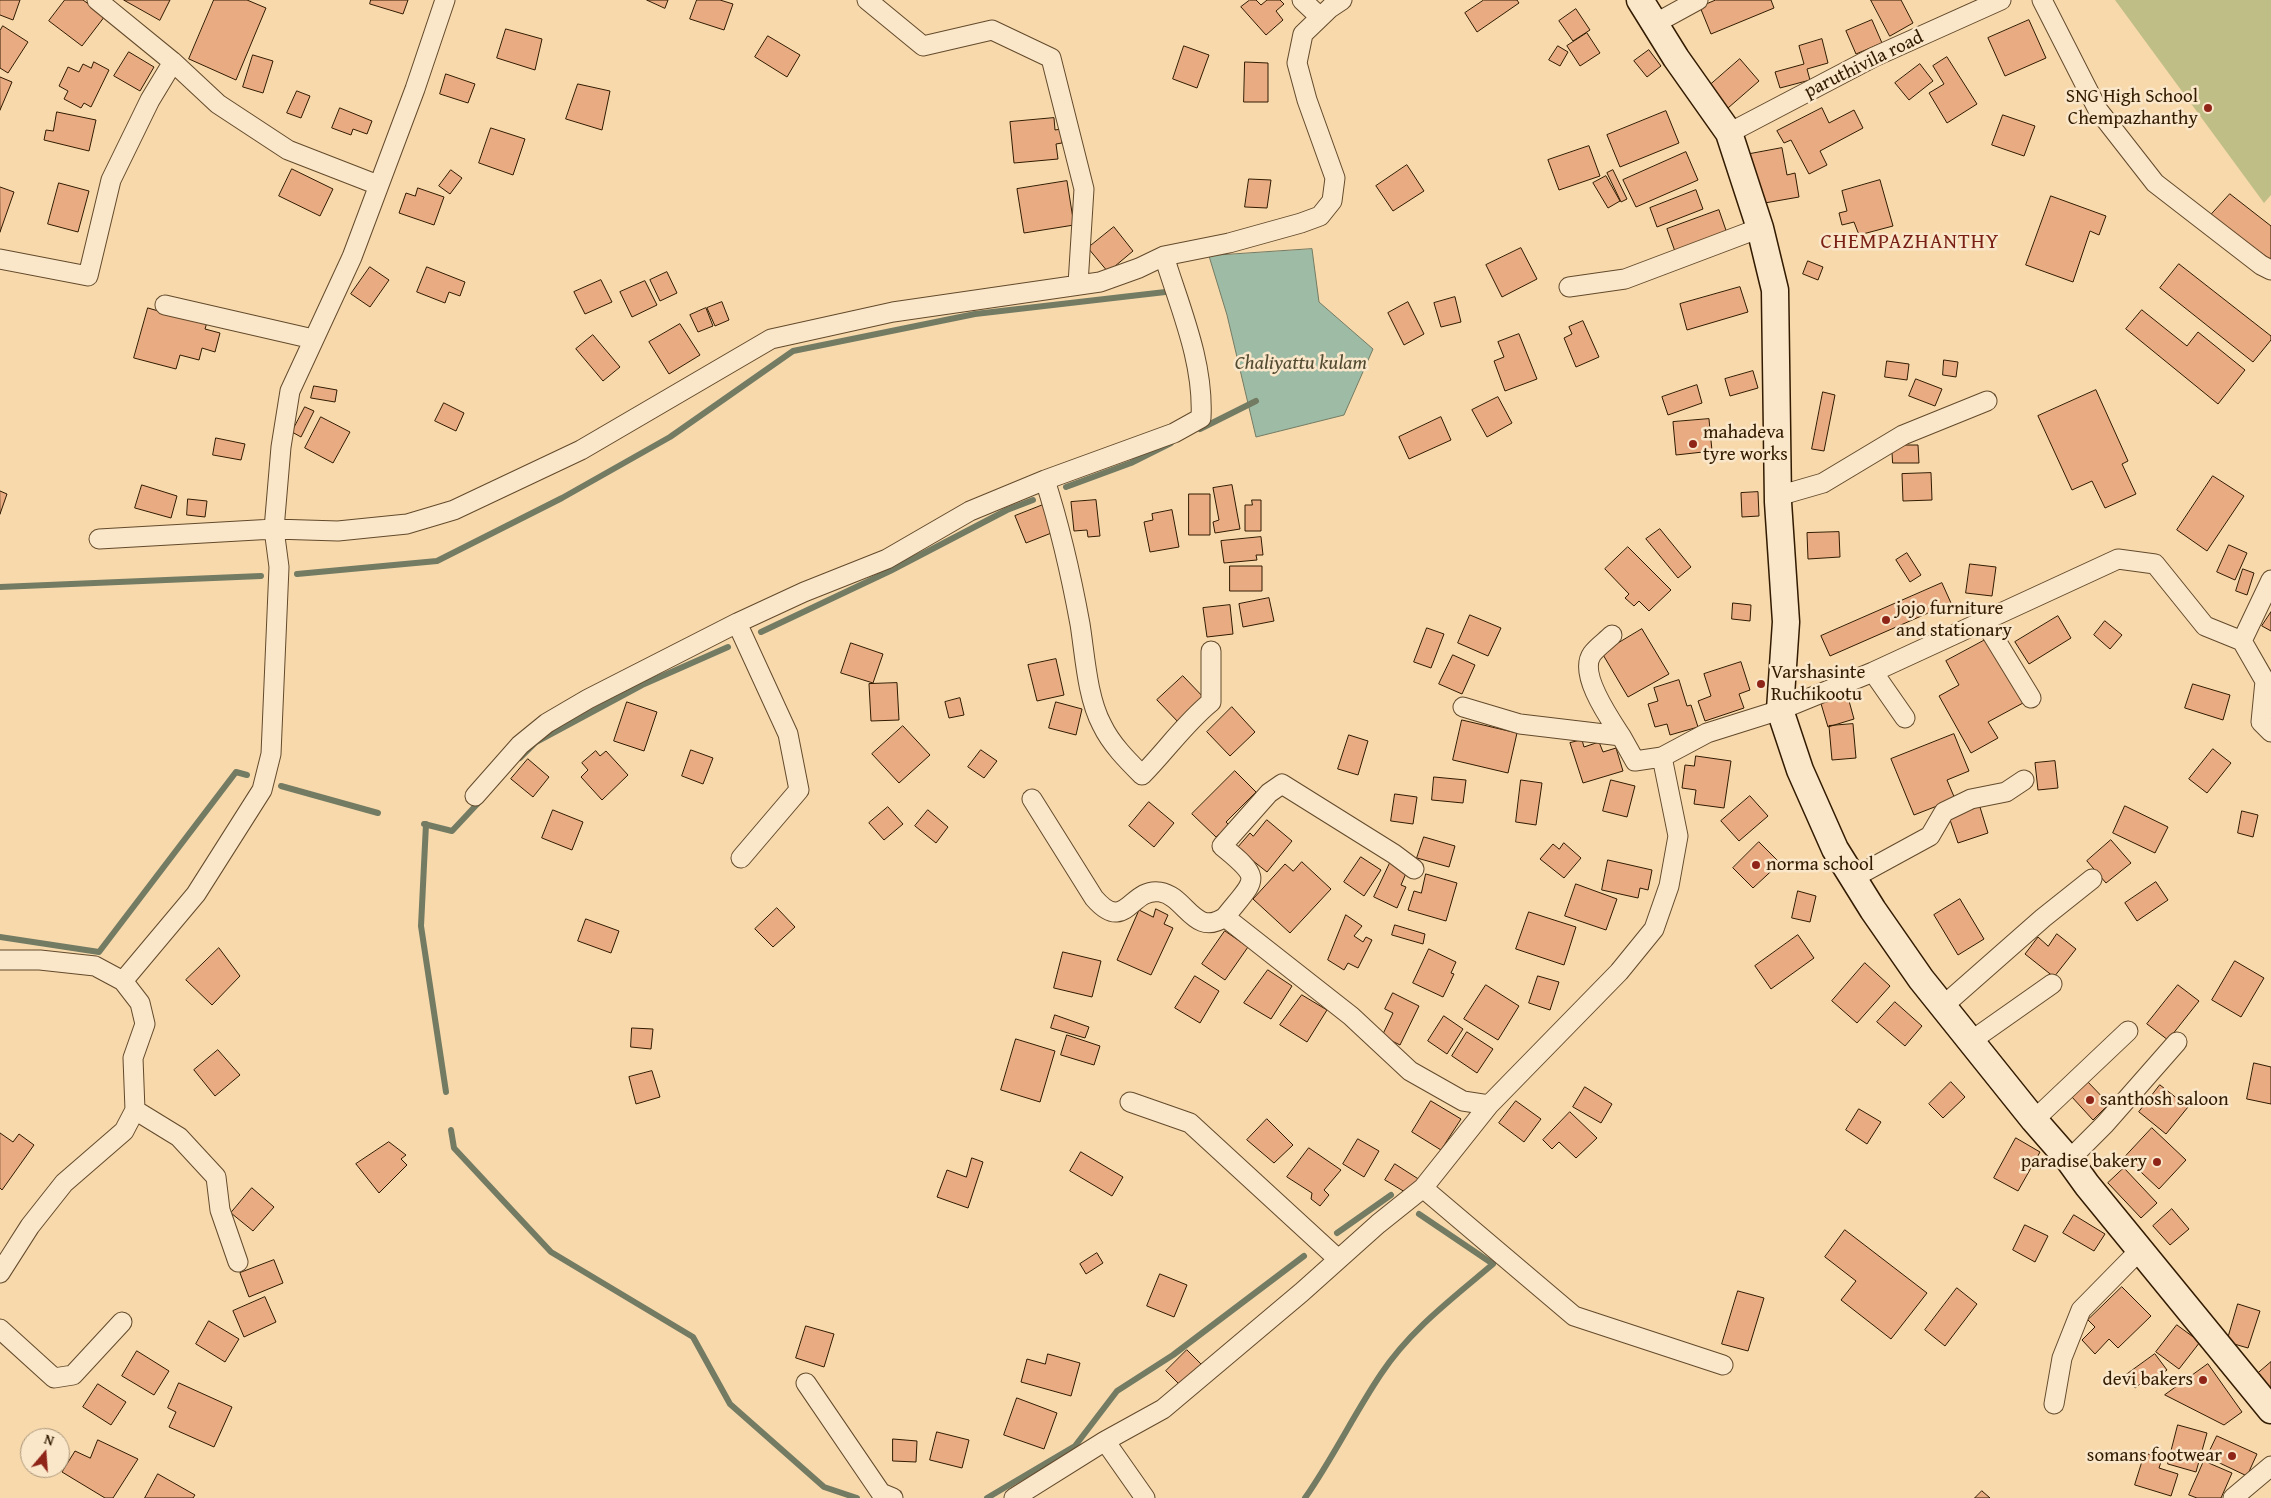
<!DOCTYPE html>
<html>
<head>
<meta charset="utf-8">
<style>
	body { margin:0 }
	#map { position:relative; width:2271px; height:1498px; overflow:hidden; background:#f7d9ac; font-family:"Gentium Book Plus",serif }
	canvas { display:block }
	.north { position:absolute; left:20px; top:1428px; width:50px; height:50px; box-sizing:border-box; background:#fae6c9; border:1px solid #aa9579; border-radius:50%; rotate:18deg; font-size:14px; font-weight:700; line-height:20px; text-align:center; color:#321b00 }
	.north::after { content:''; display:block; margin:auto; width:18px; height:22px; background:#8f2418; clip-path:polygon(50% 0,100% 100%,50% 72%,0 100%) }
</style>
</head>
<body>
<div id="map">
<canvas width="2271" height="1498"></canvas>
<div class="north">N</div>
</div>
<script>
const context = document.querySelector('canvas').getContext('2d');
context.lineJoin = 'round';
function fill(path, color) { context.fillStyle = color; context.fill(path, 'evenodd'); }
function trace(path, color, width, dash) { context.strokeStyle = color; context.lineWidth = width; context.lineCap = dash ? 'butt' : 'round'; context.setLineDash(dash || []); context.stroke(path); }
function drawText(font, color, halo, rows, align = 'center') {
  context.font = font + ' "Gentium Book Plus",serif'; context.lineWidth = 5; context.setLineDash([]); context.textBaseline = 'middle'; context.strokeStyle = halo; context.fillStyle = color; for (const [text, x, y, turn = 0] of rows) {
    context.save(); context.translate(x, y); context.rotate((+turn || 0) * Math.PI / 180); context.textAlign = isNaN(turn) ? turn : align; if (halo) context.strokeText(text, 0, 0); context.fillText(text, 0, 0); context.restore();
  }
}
const green = new Path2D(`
	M2115 0H2271V195L2264 203Z`);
const water = new Path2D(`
	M1312 249 1319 302 1373 349 1344 415 1256 437 1227 315 1209 256Z`);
const stream = new Path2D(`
	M1200 429 1256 401
	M1066 487 1131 463 1171 443
	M297 574 437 561 562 498 670 437 793 351 975 314 1174 291
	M0 587 261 576
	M761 632 890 571 1007 510 1033 500
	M520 758 536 742 642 685 728 647
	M281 786 378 813
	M424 824 452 831 481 800
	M426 824 421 926 446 1092
	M0 937 99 952 236 772 247 775
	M451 1130 454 1148 551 1252 693 1337 730 1404 824 1487 857 1498
	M1337 1233 1391 1195
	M987 1498 1075 1446 1117 1391 1173 1355 1304 1256
	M1305 1498C1333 1458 1354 1414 1381 1374 1410 1330 1453 1298 1493 1264L1419 1214`);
const building = new Path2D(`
	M0 0H20L13 20 0 15Z
	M65 0H83L105 16 82 46 49 21Z
	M124 0H170L160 20Z
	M214 0H247L266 8 236 80 189 59Z
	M371 0H408L403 14 370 4Z
	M647 0H668L665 8Z
	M697 0H720L733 4 724 30 690 19Z
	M1250 0H1256L1261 5 1267 0H1280L1284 4 1276 11 1283 20 1266 35 1241 7Z
	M1484 0H1517L1519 3 1477 32 1465 13Z
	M1716 0H1771L1774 8 1711 34 1700 7Z
	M1871 0H1901L1913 23 1890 36Z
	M1576 9 1590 30 1573 41 1559 21Z
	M1872 20 1882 43 1856 54 1846 31Z
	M2029 20 2046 58 2005 76 1988 38Z
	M3 26 28 42 8 73 0 68V31Z
	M506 29 542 39 535 70 497 58Z
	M1587 33 1600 53 1580 66 1567 46Z
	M768 36 800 55 787 77 755 57Z
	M1822 39 1828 63 1807 69 1810 80 1780 88 1775 72 1804 64 1799 46Z
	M1184 46 1209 55 1197 88 1173 79Z
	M1558 46 1568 52 1560 66 1549 60Z
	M1649 50 1661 66 1647 77 1634 61Z
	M129 52 154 67 140 91 114 76Z
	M253 55 273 61 263 93 243 87Z
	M1947 57 1977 104 1947 123 1929 93 1944 84 1933 66Z
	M1740 59 1759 81 1728 108 1709 86Z
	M94 62 109 70 91 107 84 103 81 108 64 99 68 91 59 86 68 67 79 72 83 64 91 68Z
	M1245 62 1268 63V102H1244Z
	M1920 64 1933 81 1909 100 1895 83Z
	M446 74 475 84 468 103 440 94Z
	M0 77 12 82 0 110Z
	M578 84 610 91 602 130 566 119Z
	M297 91 310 96 301 118 287 113Z
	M340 108 372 121 367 134 353 129 351 135 332 128Z
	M1822 108 1829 123 1854 110 1863 128 1820 151 1827 165 1809 174 1791 140 1784 143 1777 131Z
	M1666 111 1679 143 1620 167 1607 135Z
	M57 112 96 120 89 151 44 140 46 130 53 131Z
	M2003 115 2035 126 2024 156 1992 145Z
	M1054 118 1055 130 1061 129 1062 143 1056 144 1058 159 1014 163 1010 122Z
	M491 128 525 139 513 175 479 163Z
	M1589 146 1600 176 1559 190 1548 160Z
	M1782 148 1787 175 1795 173 1799 197 1759 204 1750 154Z
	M1686 152 1698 180 1636 207 1623 180Z
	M1407 165 1424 191 1393 211 1376 186Z
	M292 169 333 189 320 216 279 196Z
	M451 170 462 178 450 194 439 186Z
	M1613 170 1627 199 1621 202 1607 173Z
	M1606 176 1620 201 1608 208 1593 183Z
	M1249 179 1271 180 1267 208 1245 207Z
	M1880 180 1893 226 1859 235 1854 222 1842 225 1839 213 1847 211 1842 191Z
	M1067 181 1074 225 1024 233 1017 189Z
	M59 183 89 191 78 232 48 224Z
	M0 187 14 192 0 232Z
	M418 188 444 197 434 225 399 213 406 193 415 196Z
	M1696 190 1703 209 1657 227 1650 208Z
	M2230 194 2271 226V260L2210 216Z
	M2051 196 2106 216 2099 235 2090 231 2073 282 2026 265Z
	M1719 210 1729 239 1677 257 1667 229Z
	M1114 227 1133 251 1108 272 1088 248Z
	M1521 248 1537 279 1502 297 1486 265Z
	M1808 261 1823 267 1818 280 1803 274Z
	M2179 264 2271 336V340L2253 362 2160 288Z
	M370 267 389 280 370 307 351 294Z
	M427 267 465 282 460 296 449 292 445 303 417 292Z
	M667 272 677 293 660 301 650 280Z
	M601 280 612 302 585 314 574 292Z
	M645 281 657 305 632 317 620 292Z
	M1740 287 1748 312 1687 330 1680 304Z
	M1455 297 1461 322 1441 327 1434 303Z
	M722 302 729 320 715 326 707 308Z
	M1408 302 1424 334 1404 345 1388 313Z
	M148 308 179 317 208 319 205 329 220 333 215 352 202 348 199 360 180 355 176 369 134 358Z
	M706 308 713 326 698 332 690 315Z
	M2142 310 2187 346 2198 332 2245 370 2218 404 2126 329Z
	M1583 321 1599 357 1576 367 1564 338 1572 334 1569 327Z
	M680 324 700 355 669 374 649 342Z
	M1519 334 1537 379 1505 391 1494 361 1504 357 1498 342Z
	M593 335 620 367 603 381 576 349Z
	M1944 360 1958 362 1956 377 1943 375Z
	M1887 361 1909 364 1907 380 1885 377Z
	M1753 371 1758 388 1730 396 1725 379Z
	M1916 379 1942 389 1935 406 1909 396Z
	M1697 385 1702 403 1668 415 1662 397Z
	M314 386 337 390 335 402 311 398Z
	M2096 390 2128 461 2122 464 2136 494 2105 508 2092 481 2072 490 2038 416Z
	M1823 392 1835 395 1824 451 1812 449Z
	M1498 397 1512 423 1487 437 1472 410Z
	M444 403 464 413 456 431 435 421Z
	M305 407 314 411 301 437 292 432Z
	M321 417 350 432 333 463 305 448Z
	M1441 417 1451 440 1409 459 1399 437Z
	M1709 419 1712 451 1676 455 1673 422Z
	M216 438 245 444 241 460 213 455Z
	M1892 445H1918L1919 463H1893Z
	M1931 473 1932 500 1903 501 1902 474Z
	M2213 476 2244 496 2207 551 2177 530Z
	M142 485 177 496 171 518 135 508Z
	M1232 485 1240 529 1215 533 1213 522 1219 520 1213 488Z
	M0 491 7 494 0 514Z
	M1758 492 1759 516 1742 517 1741 493Z
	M1189 494H1210V535H1189Z
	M188 499 207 501 205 517 187 515Z
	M1096 500 1100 536 1088 537 1087 530 1074 531 1071 502Z
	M1252 500H1261V531H1245V505H1252Z
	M1043 505 1054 532 1026 543 1015 516Z
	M1172 510 1179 547 1150 552 1144 522 1153 520 1152 514Z
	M1660 529 1691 567 1678 578 1646 539Z
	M1839 532 1840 557 1808 559 1807 533Z
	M1261 537 1263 555H1256L1257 560 1224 563 1221 541Z
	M2229 545 2247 553 2235 580 2217 572Z
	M1628 547 1671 590 1649 611 1639 601 1634 606 1625 598 1629 594 1605 569Z
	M1907 553 1921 575 1910 582 1896 560Z
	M1970 564 1996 567 1992 596 1966 593Z
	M1230 566H1262V591H1230Z
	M2243 569 2254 573 2247 595 2236 591Z
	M1942 583 1951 603 1830 656 1821 636Z
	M1269 598 1274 621 1243 627 1239 604Z
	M1733 603 1751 605 1750 621 1732 619Z
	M1230 605 1233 634 1207 637 1203 608Z
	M2271 612V631L2262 626Z
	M1470 615 1501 628 1488 656 1458 643Z
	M2058 616 2071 638 2029 664 2015 642Z
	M2105 621 2122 635 2110 649 2094 635Z
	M1427 628 1444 634 1431 668 1414 662Z
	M1642 629 1669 674 1628 697 1602 653Z
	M1987 639 2023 703 1988 722 1998 738 1971 753 1939 696 1959 685 1946 661Z
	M851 643 883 654 873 683 841 673Z
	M1453 655 1475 665 1462 694 1439 684Z
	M1056 659 1064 695 1037 701 1028 665Z
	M1741 662 1750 690 1739 694 1744 708 1705 721 1698 701 1711 696 1704 674Z
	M1183 676 1207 701 1181 725 1157 700Z
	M1679 680 1687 706 1691 705 1698 727 1670 735 1667 724 1655 727 1648 704 1658 701 1654 688Z
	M897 683 899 720 871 721 869 684Z
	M2193 684 2230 695 2223 720 2185 708Z
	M1846 690 1854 719 1828 727 1819 697Z
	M960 698 964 715 949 718 945 702Z
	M627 702 657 712 644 751 614 741Z
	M1056 702 1082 709 1076 735 1049 728Z
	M1232 707 1255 732 1230 756 1207 732Z
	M1462 720 1517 733 1508 773 1453 760Z
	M1853 724 1856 758 1832 760 1829 726Z
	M903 726 930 755 899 783 872 754Z
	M1954 734 1969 771 1947 780 1955 799 1914 815 1891 759Z
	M1349 735 1368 741 1358 775 1338 769Z
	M1582 740 1584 747 1599 742 1603 752 1616 748 1623 771 1583 783 1570 743Z
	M2213 749 2231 763 2207 793 2189 779Z
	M691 750 713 758 703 784 682 776Z
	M981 750 997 761 984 778 968 767Z
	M596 751 600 756 606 751 628 775 602 800 581 777 588 770 582 763Z
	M1696 756 1731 761 1724 808 1694 804 1696 790 1682 788 1685 765 1694 766Z
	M528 759 549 777 533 797 511 779Z
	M2055 761 2058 788 2038 790 2035 763Z
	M1235 771 1256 792 1226 822 1233 829 1224 838 1219 834 1216 837 1192 814Z
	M1434 777 1466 780 1463 803 1432 800Z
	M1521 780 1542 783 1536 825 1516 822Z
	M1611 780 1635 786 1627 817 1603 811Z
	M1395 794 1417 797 1413 824 1391 821Z
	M1750 796 1768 816 1739 841 1721 821Z
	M1149 802 1174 823 1154 847 1129 826Z
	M1979 804 1988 833 1958 843 1948 814Z
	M2125 806 2168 827 2155 853 2113 833Z
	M888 807 903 824 884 840 869 823Z
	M553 810 583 822 572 850 542 838Z
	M928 810 948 827 936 843 915 826Z
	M2242 811 2258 815 2253 837 2238 833Z
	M1267 820 1292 841 1267 872 1237 848 1250 833 1253 836Z
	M1424 837 1455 846 1449 867 1417 858Z
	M2111 840 2131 863 2106 883 2087 861Z
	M1759 842 1780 863 1753 888 1733 868Z
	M1564 843 1581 858 1564 878 1540 859 1553 844 1559 849Z
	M1361 857 1381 870 1364 896 1344 882Z
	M1608 860 1652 870 1648 890 1640 888 1638 898 1602 890Z
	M1302 862 1331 889 1290 933 1253 899 1285 864 1293 871Z
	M1390 863 1407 871 1401 885 1406 887 1397 908 1374 897Z
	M1426 874 1457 883 1446 921 1408 910 1414 891 1421 893Z
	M2156 882 2168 900 2137 921 2125 903Z
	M1576 884 1617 899 1606 930 1565 916Z
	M1798 891 1816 896 1810 922 1792 918Z
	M1960 899 1984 939 1958 955 1934 915Z
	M777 908 795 927 773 947 755 929Z
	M1156 909 1168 915 1164 924 1173 928 1151 975 1117 960 1139 910 1153 917Z
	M1529 912 1576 927 1564 965 1516 949Z
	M1346 915 1362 926 1354 936 1363 942 1366 937 1372 940 1358 968 1348 963 1344 970 1328 960Z
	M586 919 619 931 611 953 578 941Z
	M1395 925 1425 934 1423 944 1392 935Z
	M1225 931 1248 947 1225 980 1202 964Z
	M2057 934 2076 949 2054 977 2025 954 2038 937 2048 946Z
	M1798 935 1814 958 1771 989 1755 966Z
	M219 948 240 976 212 1005 186 980Z
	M1429 949 1456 962 1451 973 1454 974 1443 997 1413 983Z
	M1063 952 1101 961 1092 997 1054 988Z
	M2235 961 2264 978 2241 1017 2212 1000Z
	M1865 963 1890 986 1857 1023 1832 1001Z
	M1268 970 1292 986 1271 1019 1244 1003Z
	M1195 976 1219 991 1200 1023 1175 1008Z
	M1538 976 1559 982 1550 1010 1529 1003Z
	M1486 985 1519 1006 1498 1040 1464 1019Z
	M2178 985 2199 1001 2168 1040 2147 1024Z
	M1393 993 1419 1006 1400 1045 1382 1036 1393 1013 1385 1009Z
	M1302 995 1327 1010 1307 1042 1280 1025Z
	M1895 1002 1922 1026 1905 1046 1877 1022Z
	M1055 1015 1089 1027 1085 1038 1051 1028Z
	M1444 1016 1463 1029 1447 1054 1428 1041Z
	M632 1028 653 1029 651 1049 631 1047Z
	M1467 1032 1493 1049 1477 1073 1452 1056Z
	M1067 1035 1100 1046 1094 1065 1061 1055Z
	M1016 1039 1055 1051 1040 1102 1001 1090Z
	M218 1050 240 1075 215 1096 194 1070Z
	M2254 1063 2271 1067V1104L2247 1099Z
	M652 1071 660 1097 636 1104 629 1077Z
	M2087 1081 2109 1104 2093 1120 2071 1096Z
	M1951 1082 1965 1097 1943 1118 1929 1104Z
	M2160 1085 2188 1107 2166 1134 2139 1112Z
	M1585 1087 1612 1104 1601 1123 1573 1107Z
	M1431 1101 1461 1119 1441 1150 1412 1132Z
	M1516 1101 1541 1119 1524 1142 1499 1123Z
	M1859 1109 1881 1122 1867 1144 1846 1130Z
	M1570 1112 1597 1138 1576 1158 1559 1142 1552 1149 1543 1140Z
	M1267 1119 1293 1145 1274 1163 1247 1140Z
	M2152 1128 2186 1160 2159 1189 2125 1157Z
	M0 1133 13 1142 19 1134 34 1145 2 1190 0 1188Z
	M2016 1138 2040 1152 2018 1191 1994 1178Z
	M1358 1139 1379 1151 1364 1177 1343 1164Z
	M389 1142 406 1155 401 1159 407 1165 379 1193 356 1164Z
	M1309 1148 1341 1170 1324 1190 1329 1195 1320 1206 1311 1199 1312 1193 1287 1177Z
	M1081 1152 1123 1177 1112 1196 1070 1171Z
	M972 1158 983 1162 968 1208 937 1197 947 1170 966 1177Z
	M1395 1164 1420 1180 1410 1195 1385 1180Z
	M2124 1168 2157 1203 2141 1218 2108 1183Z
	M252 1188 274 1207 253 1231 231 1213Z
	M2172 1209 2189 1229 2170 1245 2153 1226Z
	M2074 1215 2105 1234 2094 1251 2063 1233Z
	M2025 1225 2048 1236 2035 1262 2013 1250Z
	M1845 1230 1927 1293 1891 1339 1841 1300 1856 1281 1825 1257Z
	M1097 1253 1103 1263 1086 1274 1080 1264Z
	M274 1260 283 1283 249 1297 240 1273Z
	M1160 1274 1187 1285 1174 1317 1147 1306Z
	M2122 1287 2151 1316 2118 1348 2109 1339 2095 1354 2082 1340 2095 1327 2088 1320Z
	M1957 1288 1977 1304 1945 1346 1925 1330Z
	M1738 1291 1764 1298 1748 1351 1722 1344Z
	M265 1297 276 1322 244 1337 233 1311Z
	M2238 1304 2260 1311 2248 1348 2227 1342Z
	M209 1321 239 1339 225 1362 196 1344Z
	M2177 1325 2200 1342 2179 1369 2156 1352Z
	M806 1326 834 1334 824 1367 796 1358Z
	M1187 1350 1204 1367 1183 1388 1166 1371Z
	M137 1351 169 1371 154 1395 122 1376Z
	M1048 1354 1080 1363 1071 1396 1021 1382 1027 1359 1045 1364Z
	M2155 1354 2167 1370 2163 1373 2167 1380 2157 1387 2149 1377 2135 1388 2126 1375Z
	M2271 1362V1392L2256 1375Z
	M2208 1364 2242 1412 2224 1425 2165 1395Z
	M179 1383 232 1407 214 1447 169 1427 176 1412 168 1408Z
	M98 1384 126 1402 111 1425 83 1407Z
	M1017 1398 1057 1413 1044 1449 1004 1435Z
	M2178 1425 2207 1433 2196 1472 2168 1464Z
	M937 1432 969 1440 962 1468 930 1460Z
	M2217 1436 2257 1454 2247 1476 2207 1457Z
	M893 1439 917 1441 916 1462 893 1461Z
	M98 1440 138 1459 113 1498H105L62 1472 75 1451 90 1458Z
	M2145 1453 2162 1459 2159 1468 2178 1474 2171 1496 2135 1485Z
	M2204 1461 2232 1473 2221 1498H2197L2189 1495Z
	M158 1474 195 1495 193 1498H145Z
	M1982 1491 1990 1498H1975Z`);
const minor = new Path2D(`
	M97 0 173 62
	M867 0 923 46 992 30 1051 58 1084 189 1078 284
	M1302 0 1320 17
	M2042 0 2098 110 2155 183 2261 265 2271 270
	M1656 23 1698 0
	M1729 133 1874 57 2001 0
	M0 259 88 276 111 180 150 100 173 62 218 104 288 150 378 185
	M1569 287 1625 279 1760 228
	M165 305 313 339
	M1045 480 1174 433 1201 418C1204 362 1180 308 1164 256
	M1778 496 1823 483 1903 435 1987 401
	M99 539 274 529 338 531 407 524 454 510 581 450 771 339 893 312 1100 282 1139 268 1164 256 1229 243 1301 223 1320 216 1332 201 1335 178 1307 100 1297 63 1303 34 1330 8 1342 0
	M1984 621 2031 698
	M737 623 788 734 799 790 741 858
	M1612 635C1606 641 1597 647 1592 654 1578 674 1610 719 1621 736
	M2242 641 2271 580
	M1873 672 1905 718
	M1463 707 1520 724 1621 736 1635 761 1662 757
	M475 796 520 745 547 723 588 699 737 623 804 592 887 559 970 511 1045 480C1060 527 1071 575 1080 624 1085 655 1087 697 1102 725 1111 744 1127 760 1142 775 1165 752 1185 723 1211 702V651
	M1032 799 1094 898C1126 935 1130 887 1160 892 1186 896 1194 938 1225 917
	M1414 869 1394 854 1282 784 1269 793 1222 846C1264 880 1256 878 1225 917L1351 1016 1410 1071 1463 1101 1489 1105 1619 972 1654 929 1669 886 1678 836 1662 757 1707 733 1780 710 1873 672 2118 559 2155 564 2205 626 2242 641 2265 681 2261 722 2271 732
	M1853 878 1930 836 1944 812 1971 799 2006 792 2024 780
	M0 960H40L95 966 123 981
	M1943 1006 2043 918 2092 879
	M1971 1041 2052 984
	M1130 1102 1190 1123 1338 1259
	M135 1110 179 1137 216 1177 220 1210 238 1262
	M2034 1120 2128 1031
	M2069 1160 2105 1124 2177 1042
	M1423 1188 1574 1316 1723 1365
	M0 1273 30 1226 64 1183 124 1131 135 1110 133 1058 145 1024 140 1003 123 981 196 894 262 790 271 754 279 567 274 529 281 447 290 391 352 257 415 89 445 0
	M0 1329 54 1378 73 1375 122 1322
	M806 1383 881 1493 893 1498
	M2054 1404 2062 1358 2081 1310 2140 1250
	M1105 1441 1145 1498
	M1014 1498 1105 1441 1163 1409 1302 1292 1378 1224 1423 1188 1489 1105
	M2233 1498 2271 1466`);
const secondary = new Path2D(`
	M1640 0 1676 58 1729 133 1760 228 1775 290 1778 502 1786 622 1780 710 1800 770 1835 849 1873 910 1921 979 2034 1120 2069 1160 2087 1185 2271 1410`);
const markers = [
	[2208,108,5,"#8f2418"],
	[1693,444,5,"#8f2418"],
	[1886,620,5,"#8f2418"],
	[1761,684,5,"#8f2418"],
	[1756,865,5,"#8f2418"],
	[2090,1100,5,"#8f2418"],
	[2157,1162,5,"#8f2418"],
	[2203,1380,5,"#8f2418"],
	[2232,1456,5,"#8f2418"]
];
const streetNames = [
	["paruthivila road",1864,65,-26]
];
const poiNames = [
	["SNG High School",2198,97,"right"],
	["Chempazhanthy",2198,119,"right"],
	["mahadeva",1703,433],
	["tyre works",1703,455],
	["jojo furniture",1896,609],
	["and stationary",1896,631],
	["Varshasinte",1771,673],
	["Ruchikootu",1771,695],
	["norma school",1766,865],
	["santhosh saloon",2100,1100],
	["paradise bakery",2147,1162,"right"],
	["devi bakers",2193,1380,"right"],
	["somans footwear",2222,1456,"right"]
];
const waterNames = [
	["Chaliyattu kulam",1301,364]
];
const quarterNames = [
	["CHEMPAZHANTHY",1910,243]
];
fill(green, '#c0be87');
fill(water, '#9ebba5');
trace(water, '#737b63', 1);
trace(stream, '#737b63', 6);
fill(building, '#e8ab82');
trace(building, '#321b00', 1);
trace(minor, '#634a2b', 21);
trace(secondary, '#321b00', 29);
trace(minor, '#fae6c9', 19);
trace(secondary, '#fae6c9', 26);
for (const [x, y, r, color] of markers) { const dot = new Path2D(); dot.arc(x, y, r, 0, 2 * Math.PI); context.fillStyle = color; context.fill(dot); trace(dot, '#fae6c9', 2); }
drawText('19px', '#321b00', '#fae6c9', streetNames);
drawText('19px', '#321b00', '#fae6c9', poiNames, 'left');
drawText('italic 20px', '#524b32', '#fae6c9', waterNames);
context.letterSpacing = '1px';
drawText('21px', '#7a1f14', '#fae6c9', quarterNames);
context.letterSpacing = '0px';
</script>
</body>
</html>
